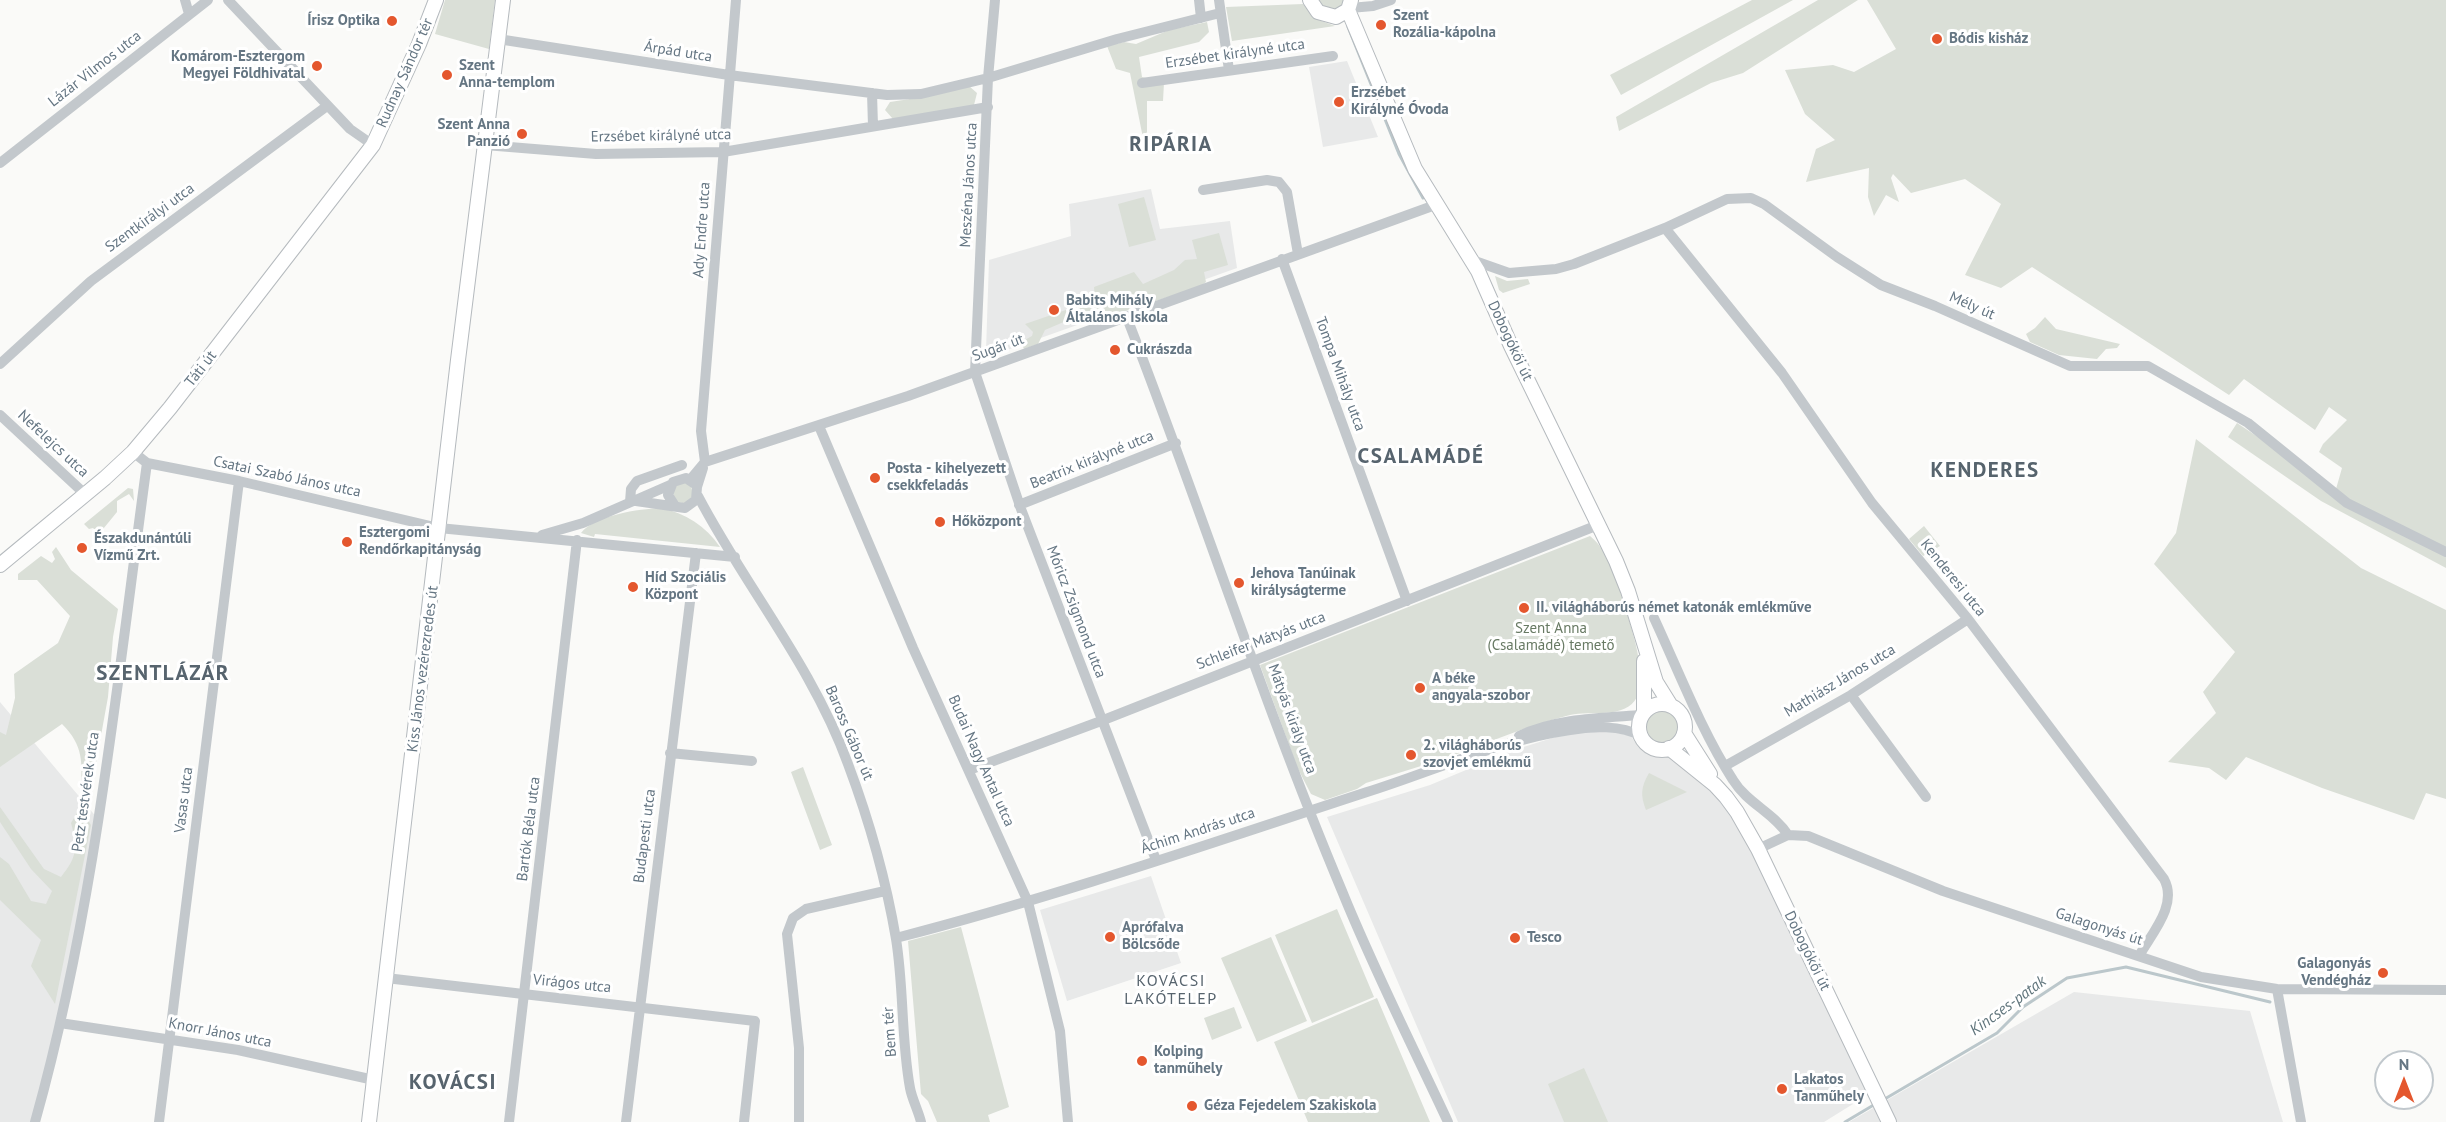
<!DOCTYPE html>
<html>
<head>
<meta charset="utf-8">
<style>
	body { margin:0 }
	#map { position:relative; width:2446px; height:1122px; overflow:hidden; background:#fafaf8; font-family:"PT Sans",sans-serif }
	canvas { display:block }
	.north { position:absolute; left:2374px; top:1050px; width:60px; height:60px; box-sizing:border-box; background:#fff; border:2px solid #c1c8cd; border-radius:50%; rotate:0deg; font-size:16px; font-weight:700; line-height:24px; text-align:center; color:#657683 }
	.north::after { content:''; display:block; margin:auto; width:21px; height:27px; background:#e4572e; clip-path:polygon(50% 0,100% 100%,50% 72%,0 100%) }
</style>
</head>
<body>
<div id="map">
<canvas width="2446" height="1122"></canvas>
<div class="north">N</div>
</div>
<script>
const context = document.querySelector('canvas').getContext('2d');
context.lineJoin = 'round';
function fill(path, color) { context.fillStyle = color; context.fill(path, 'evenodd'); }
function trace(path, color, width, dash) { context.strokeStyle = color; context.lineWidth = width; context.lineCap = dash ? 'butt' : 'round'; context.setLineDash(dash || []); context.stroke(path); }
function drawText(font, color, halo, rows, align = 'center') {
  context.font = font + ' "PT Sans",sans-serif'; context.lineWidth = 6; context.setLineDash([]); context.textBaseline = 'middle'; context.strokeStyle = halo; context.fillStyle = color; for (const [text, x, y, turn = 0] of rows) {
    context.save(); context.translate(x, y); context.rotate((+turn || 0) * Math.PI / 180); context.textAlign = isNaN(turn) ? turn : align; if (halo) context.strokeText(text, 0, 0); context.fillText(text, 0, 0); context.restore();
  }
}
const built = new Path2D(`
	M1347 61 1378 137 1323 147 1309 67Z
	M1151 189 1160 229 1230 221 1237 268 993 355 986 351 989 260 1071 236 1069 204Z
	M0 702 98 819 60 1023 32 1122H0Z
	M1609 731 1631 736 1635 742 1656 752 1664 751 1682 760 1712 792 1758 849 1874 1091 1824 1122H1458L1327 817 1430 785 1514 750 1565 734Z
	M1151 876 1181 963 1067 1001 1040 910Z
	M2074 992 2250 1011 2283 1122H1849Z`);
const green = new Path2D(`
	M445 0H495L489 49 435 34Z
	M1313 0H1348L1347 6 1331 14Z
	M1752 0H1793L1621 95 1610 75Z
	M1818 0H1858L1743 73 1711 83 1619 131 1616 117Z
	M1867 0H2446V568L2321 501 2228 437 2237 423 2336 489 2342 468 2319 452 2323 444 2347 420 2329 407 2315 430 2244 379 2229 395 2032 267 2001 288 1965 275 2001 204 1965 179 1911 193 1893 174 1891 178 1899 202 1886 195 1874 216 1868 197 1869 168 1806 182 1816 149 1835 140 1805 114 1785 70 1833 65 1854 72 1896 49Z
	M1303 4 1316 19 1335 26 1232 41 1226 7Z
	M1207 22 1209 32 1199 42 1139 57 1142 77 1164 83 1163 101H1147V132L1143 138 1130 73 1116 69 1107 46 1124 42 1136 44 1169 30Z
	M969 86 977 93 974 105 893 119 885 110 890 102 923 97Z
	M1144 197 1156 240 1129 247 1118 204Z
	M1219 233 1228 265 1204 272 1206 282 1201 286 1096 321H1066L1045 330 1038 344 1024 349 1021 342 1032 336 1033 332 1025 324 1095 300 1094 287 1134 272 1143 284 1174 270 1185 260 1197 259 1192 240Z
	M1495 276 1507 281 1528 279 1530 284 1503 293 1499 290Z
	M2045 317 2056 329 2120 344 2117 348 2106 349 2097 359 2059 355 2030 342 2026 334 2035 328Z
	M2196 439 2361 568 2446 610V799L2426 793 2414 820 2322 788 2246 757 2226 780 2209 768 2168 762 2216 713 2203 692 2235 652 2154 564 2176 533Z
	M681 481 691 485 693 496 686 504 675 501 672 487Z
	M128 488 133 489 134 501 129 494 117 501V512L99 534 93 528 89 529 84 524Z
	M661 508C685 513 706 526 720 547L595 534 594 537 581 533C595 515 639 509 661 508Z
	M1924 526 1940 546 1923 556 1909 539Z
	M1590 536C1610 551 1621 594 1628 617 1634 636 1647 680 1637 697 1625 720 1591 710 1570 715 1525 726 1484 745 1440 760 1416 768 1391 775 1366 783L1357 789 1325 800 1311 794 1297 767 1260 665Z
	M56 547 71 570 118 609 113 637 108 697 89 802 81 791C82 762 84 746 62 724L0 767V732L6 735 15 698 14 674 58 643 70 616 37 580H18V574L41 556 52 563 55 559 52 552Z
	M1643 727a19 19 0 1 1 38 0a19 19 0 1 1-38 0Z
	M803 767 832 845 820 850 791 772Z
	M1649 773 1687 792 1646 810C1640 795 1641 787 1649 773Z
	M0 807 44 869 61 877C77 857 78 848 71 823L80 808 91 825 55 1004 31 966 41 940 0 900V857L9 864 31 901 46 904 52 891 31 869 0 822Z
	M1337 909 1374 997 1312 1023 1275 935Z
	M961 927 1009 1107 988 1115 990 1122H937L928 1101 921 1094 908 941Z
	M1271 937 1307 1021 1257 1042 1221 958Z
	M1377 998 1430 1122H1308L1274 1042Z
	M1234 1007 1242 1028 1212 1040 1204 1018Z
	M1584 1068 1608 1122H1564L1548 1084Z`);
const stream = new Path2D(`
	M1348 27 1399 154 1423 198
	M1883 1100 1997 1033 2023 1007 2067 978 2126 967 2270 1002
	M1845 1122 1877 1103`);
const minor = new Path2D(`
	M185 0 189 14
	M228 0 350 129 373 145
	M995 0 988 78 975 372 1021 509 1156 860
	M1199 0 1201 18
	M1219 0 1229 70
	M1350 8 1373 6 1391 0
	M498 39 729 75 887 95 921 94 988 78 1117 39 1220 13
	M1142 83 1333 56
	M872 93 873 126
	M485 145 596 154 723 152 988 107
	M0 163 208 0
	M1203 190 1267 180 1279 182 1287 192 1298 254
	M1665 228 1782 373 1872 503 1968 619 2164 879C2178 905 2152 933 2139 956
	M1282 259 1407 601
	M1472 260 1509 273 1556 269 1574 264 1665 228 1727 199 1751 198 1764 204 1837 257 1881 285 1935 306 2070 366H2148L2248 423 2347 503 2446 552
	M1127 318C1201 508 1263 703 1342 891 1374 970 1412 1045 1448 1122
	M0 364 91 281 327 106
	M0 415 86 495
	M819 426 913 648 1028 902 1060 1031 1068 1122
	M133 452 147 463 239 481 439 528 735 557
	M705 462 701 431 736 0
	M690 480 705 462 908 396 1438 204
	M698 496C745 586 813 667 848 764 869 820 886 880 896 939 904 988 901 1039 910 1088 912 1099 918 1110 921 1122
	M636 501 685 508 696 500 697 487 703 468
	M630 502 631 489 637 481 682 465
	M1019 505 1176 443
	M675 506 668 495 673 482 686 478 695 484
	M542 535 583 523 670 485
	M1654 618C1679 672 1701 730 1733 780 1747 803 1774 813 1788 835
	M1851 695 1926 797
	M1519 736C1557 718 1602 718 1642 715
	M670 753 752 761
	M1725 766 1851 695 1968 619
	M969 770 1101 721 1598 525
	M1758 849 1788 835 1808 836 1943 891 2201 977 2277 989 2446 990
	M896 938C1055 897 1211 843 1367 792 1434 771 1500 740 1570 730 1592 726 1621 725 1641 736
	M386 978 755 1021 744 1122
	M2277 989 2301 1122
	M60 1023 238 1050 374 1080
	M35 1122C95 909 117 682 147 463
	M159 1122 239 481
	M509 1122 577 540
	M626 1122 696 553
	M799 1122V1048L787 934 793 918 806 909 885 891`);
const major = new Path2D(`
	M1310 0 1318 12 1336 17 1348 10 1351 0
	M1348 10 1415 169 1478 271 1511 346 1616 561 1628 591 1656 682 1671 706
	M0 565 105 478 133 452 170 408 373 145 419 44 436 0
	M1644 661V712
	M1639 727a23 23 0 1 1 46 0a23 23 0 1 1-46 0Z
	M1684 733 1710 774
	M1669 748 1715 785 1726 797 1737 812 1758 849 1889 1122
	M369 1122 458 360 503 0`);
const markers = [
	[392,21,6,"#e4572e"],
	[1381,25,6,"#e4572e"],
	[1937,39,6,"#e4572e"],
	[317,66,6,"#e4572e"],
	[447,75,6,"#e4572e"],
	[1339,102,6,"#e4572e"],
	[522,134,6,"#e4572e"],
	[1054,310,6,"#e4572e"],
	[1115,350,6,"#e4572e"],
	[875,478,6,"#e4572e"],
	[940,522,6,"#e4572e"],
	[347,542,6,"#e4572e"],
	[82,548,6,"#e4572e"],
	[1239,583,6,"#e4572e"],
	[633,587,6,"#e4572e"],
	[1524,608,6,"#e4572e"],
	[1420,688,6,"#e4572e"],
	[1411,755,6,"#e4572e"],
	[1110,937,6,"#e4572e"],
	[1515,938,6,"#e4572e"],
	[2383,973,6,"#e4572e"],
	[1142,1061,6,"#e4572e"],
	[1782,1089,6,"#e4572e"],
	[1192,1106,6,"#e4572e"]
];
const poiNames = [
	["Szent",1393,16],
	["Rozália-kápolna",1393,33],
	["Írisz Optika",380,21,"right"],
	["Bódis kisház",1949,39],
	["Komárom-Esztergom",305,57,"right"],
	["Megyei Földhivatal",305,74,"right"],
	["Szent",459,66],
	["Anna-templom",459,83],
	["Erzsébet",1351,93],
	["Királyné Óvoda",1351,110],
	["Szent Anna",510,125,"right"],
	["Panzió",510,142,"right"],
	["Babits Mihály",1066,301],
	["Általános Iskola",1066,318],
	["Cukrászda",1127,350],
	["Posta - kihelyezett",887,469],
	["csekkfeladás",887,486],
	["Hőközpont",952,522],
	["Esztergomi",359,533],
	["Rendőrkapitányság",359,550],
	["Északdunántúli",94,539],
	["Vízmű Zrt.",94,556],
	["Jehova Tanúinak",1251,574],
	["királyságterme",1251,591],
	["Híd Szociális",645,578],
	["Központ",645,595],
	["II. világháborús német katonák emlékműve",1536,608],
	["A béke",1432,679],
	["angyala-szobor",1432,696],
	["2. világháborús",1423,746],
	["szovjet emlékmű",1423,763],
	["Aprófalva",1122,928],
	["Bölcsőde",1122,945],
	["Tesco",1527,938],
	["Galagonyás",2371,964,"right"],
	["Vendégház",2371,981,"right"],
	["Kolping",1154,1052],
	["tanműhely",1154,1069],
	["Lakatos",1794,1080],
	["Tanműhely",1794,1097],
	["Géza Fejedelem Szakiskola",1204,1106]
];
const streetNames = [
	["Árpád utca",678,52,9],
	["Erzsébet királyné utca",1235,54,-8],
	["Lázár Vilmos utca",95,69,-38],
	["Rudnay Sándor tér",405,73,-66],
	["Erzsébet királyné utca",661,136,-1],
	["Meszéna János utca",969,185,-87],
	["Szentkirályi utca",150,218,-36],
	["Ady Endre utca",702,230,-86],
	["Mély út",1972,306,24],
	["Dobogókői út",1510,341,65],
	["Sugár út",998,348,-20],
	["Táti út",201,369,-52],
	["Tompa Mihály utca",1340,374,70],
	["Nefelejcs utca",53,444,43],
	["Beatrix királyné utca",1092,460,-22],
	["Csatai Szabó János utca",287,477,12],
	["Kenderesi utca",1953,578,51],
	["Móricz Zsigmond utca",1076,612,69],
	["Schleifer Mátyás utca",1261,641,-21],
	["Kiss János vezérezredes út",423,669,-83],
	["Mathiász János utca",1840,681,-31],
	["Mátyás király utca",1292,719,70],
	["Baross Gábor út",849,733,67],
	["Budai Nagy Antal utca",981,761,66],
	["Petz testvérek utca",86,792,-82],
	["Vasas utca",184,800,-83],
	["Bartók Béla utca",529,829,-83],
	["Áchim András utca",1198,831,-18],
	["Budapesti utca",645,836,-83],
	["Galagonyás út",2099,927,18],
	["Dobogókői út",1807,951,64],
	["Virágos utca",572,984,6],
	["Bem tér",890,1032,-94],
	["Knorr János utca",220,1033,11]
];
const parkNames = [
	["Szent Anna",1551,629],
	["(Csalamádé) temető",1551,646]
];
const neighbourhoodNames = [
	["KOVÁCSI",1171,981],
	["LAKÓTELEP",1171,999]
];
const waterNames = [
	["Kincses-patak",2008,1006,-36]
];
const districtNames = [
	["RIPÁRIA",1171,145],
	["CSALAMÁDÉ",1421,457],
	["KENDERES",1985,471],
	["SZENTLÁZÁR",163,674],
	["KOVÁCSI",453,1083]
];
fill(built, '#e8e9e9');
fill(green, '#dadfd7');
trace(stream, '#bbc7cb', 3);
trace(major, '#b5babe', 16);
trace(minor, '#c3c8cc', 10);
trace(major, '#fff', 14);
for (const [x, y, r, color] of markers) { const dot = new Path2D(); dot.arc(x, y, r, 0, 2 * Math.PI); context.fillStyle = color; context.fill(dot); trace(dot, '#fff', 2); }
drawText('bold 15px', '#657683', '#fff', poiNames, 'left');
drawText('15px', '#657683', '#fff', streetNames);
drawText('15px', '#687a64', '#fff', parkNames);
context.letterSpacing = '1.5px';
drawText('16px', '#57646e', '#fff', neighbourhoodNames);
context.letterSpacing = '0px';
drawText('italic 16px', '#60757c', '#fff', waterNames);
context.letterSpacing = '1.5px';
drawText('bold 21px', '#57646e', '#fff', districtNames);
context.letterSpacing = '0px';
</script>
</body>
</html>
